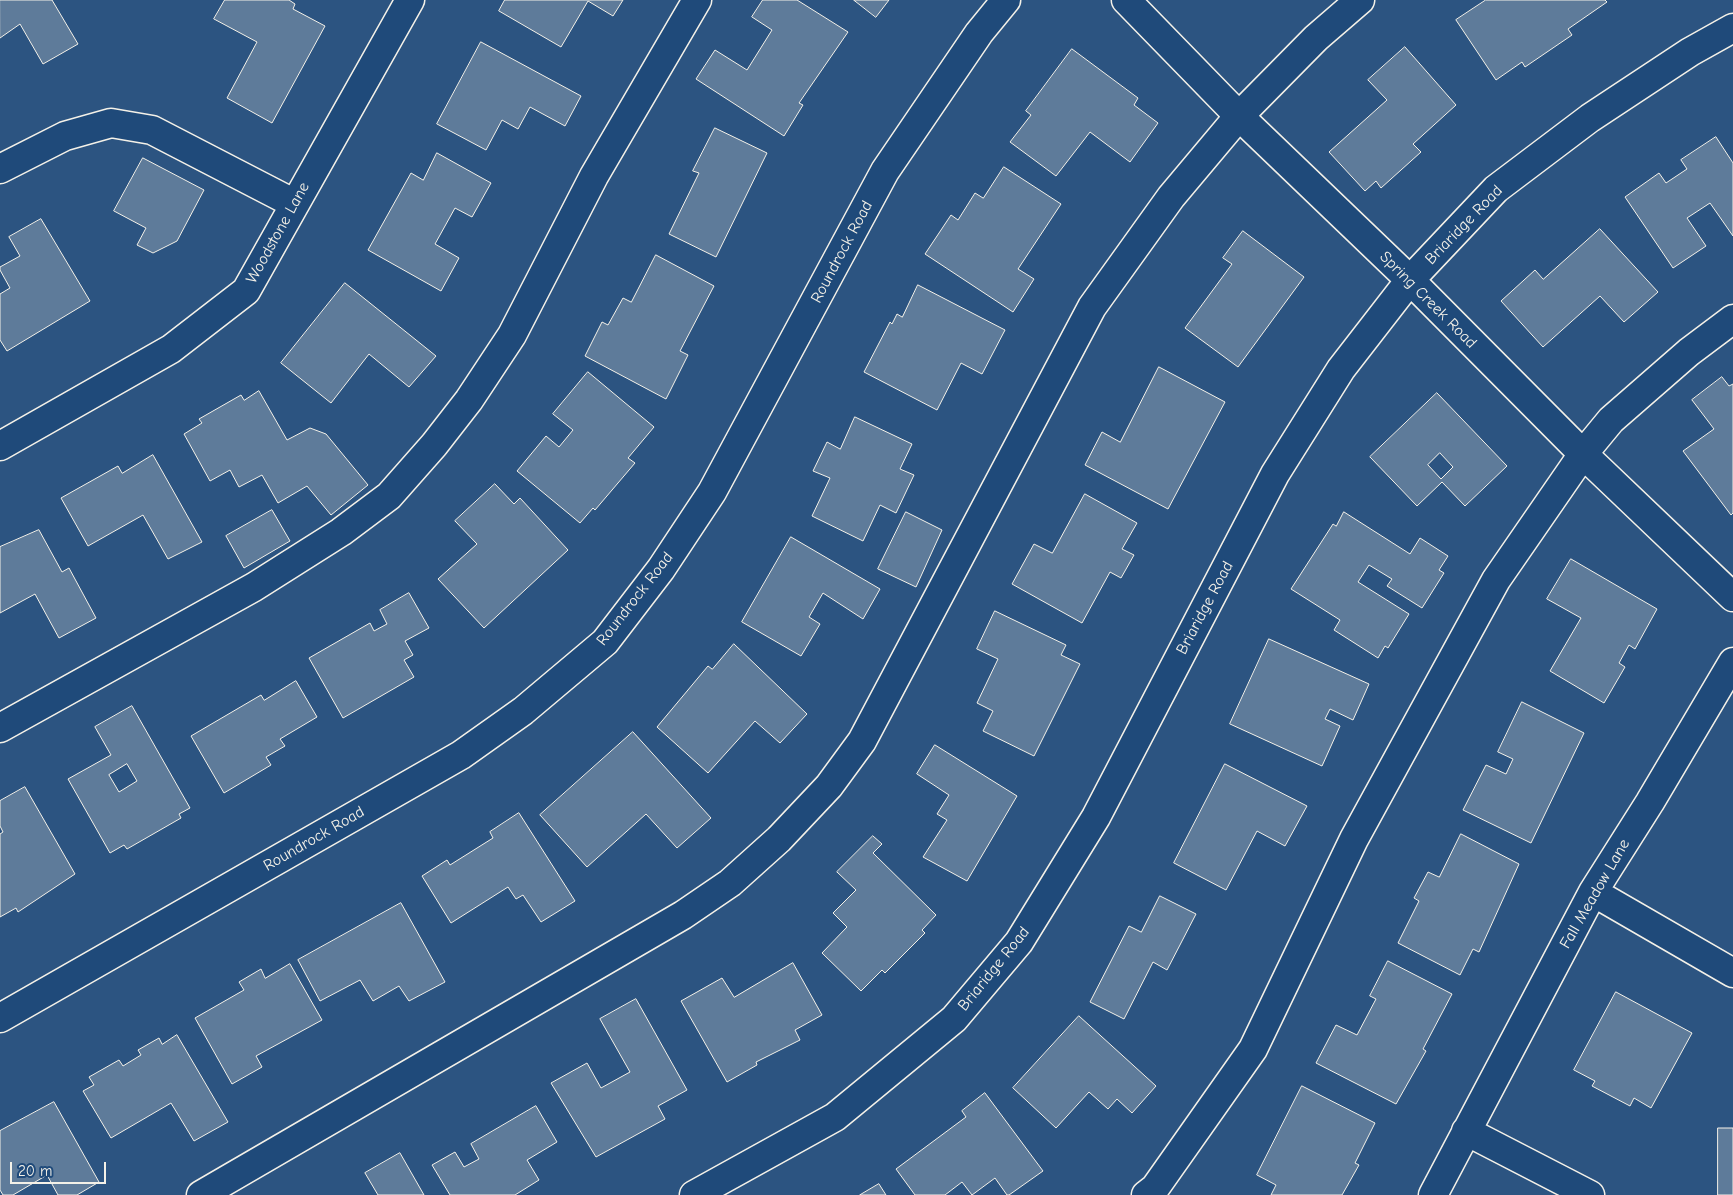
<!DOCTYPE html>
<html>
<head>
<meta charset="utf-8">
<style>
	body { margin:0 }
	#map { position:relative; width:1733px; height:1195px; overflow:hidden; background:#2c5481; font-family:"Comic Neue",sans-serif }
	canvas { display:block }
	.scale { position:absolute; left:10px; top:1162px; width:96px; height:22px; box-sizing:border-box; border:2px solid #f4f1e8; border-top:0; padding-left:6px; font-size:15px; line-height:18px; white-space:nowrap; color:#f4f1e8; -webkit-text-stroke:4px #1f4a7a; paint-order:stroke }
</style>
</head>
<body>
<div id="map">
<canvas width="1733" height="1195"></canvas>
<div class="scale">20 m</div>
</div>
<script>
const context = document.querySelector('canvas').getContext('2d');
context.lineJoin = 'round';
function fill(path, color) { context.fillStyle = color; context.fill(path, 'evenodd'); }
function trace(path, color, width, dash) { context.strokeStyle = color; context.lineWidth = width; context.lineCap = dash ? 'butt' : 'round'; context.setLineDash(dash || []); context.stroke(path); }
function drawText(font, color, halo, rows, align = 'center') {
  context.font = font + ' "Comic Neue",sans-serif'; context.lineWidth = 4; context.setLineDash([]); context.textBaseline = 'middle'; context.strokeStyle = halo; context.fillStyle = color; for (const [text, x, y, turn = 0] of rows) {
    context.save(); context.translate(x, y); context.rotate((+turn || 0) * Math.PI / 180); context.textAlign = isNaN(turn) ? turn : align; if (halo) context.strokeText(text, 0, 0); context.fillText(text, 0, 0); context.restore();
  }
}
const building = new Path2D(`
	M0 0H52L78 44 43 64 20 24 0 38Z
	M225 0H289L295 4 293 9 325 26 272 123 227 98 257 42 214 19Z
	M505 0H623L613 16 588 1 561 47 499 11Z
	M763 0H797L848 32 799 103 803 105 784 136 696 79 715 50 747 70 772 30 752 17Z
	M854 0H889L876 17Z
	M1486 0H1605L1607 2 1568 29 1572 35 1525 67 1522 62 1496 80 1456 20Z
	M481 42 581 96 565 126 530 107 518 129 502 120 486 150 437 124Z
	M1405 47 1456 105 1413 144 1421 152 1381 188 1376 181 1365 191 1329 152 1387 100 1368 80Z
	M1072 49 1138 98 1134 105 1158 123 1130 162 1090 132 1056 176 1010 142 1031 115 1026 111Z
	M715 128 767 153 716 257 669 234 699 173 693 171Z
	M1716 137 1733 163V236L1710 203 1687 218 1706 246 1673 268 1625 197 1659 173 1666 183 1687 169 1681 160Z
	M437 153 491 183 472 217 455 208 435 244 459 258 441 291 368 250 411 173 423 180Z
	M143 158 204 190 177 241 153 253 137 245 146 228 114 211Z
	M1004 167 1061 204 1018 269 1034 279 1013 312 925 254 951 215 958 220 975 193 983 198Z
	M41 219 90 301 7 351 0 340V294L10 288 0 270V267L20 256 9 237Z
	M1600 229 1658 292 1624 322 1600 296 1543 347 1501 301 1535 270 1543 279Z
	M1243 231 1304 277 1238 367 1185 328 1232 264 1223 258Z
	M656 255 714 286 680 351 688 355 666 399 585 356 602 322 608 325 623 298 631 302Z
	M345 283 436 356 409 387 369 354 331 403 281 363Z
	M918 285 1005 330 982 374 961 363 937 410 864 372 890 322 892 324 897 314 902 317Z
	M1159 367 1225 402 1168 509 1085 465 1102 432 1120 442Z
	M588 372 654 427 628 458 635 463 595 510 593 508 580 523 517 471 546 436 559 447 573 430 553 414Z
	M1722 377 1729 386 1733 384V513L1731 515 1683 451 1714 429 1692 400Z
	M259 391 287 440 310 428 326 434 368 485 331 515 307 486 278 503 262 475 239 487 230 470 210 481 184 434 202 423 199 419 241 395 244 400Z
	M1437 393 1507 466 1465 506 1442 482 1417 506 1370 457ZM1440 453 1453 467 1441 479 1428 465Z
	M855 417 912 444 900 469 914 475 896 513 880 505 863 541 812 516 830 478 813 471 827 442 840 449Z
	M153 455 202 542 168 559 143 515 88 546 61 498 118 466 122 473Z
	M495 484 514 504 520 498 568 550 484 628 438 579 477 544 455 521Z
	M1085 494 1137 523 1122 549 1134 555 1121 578 1110 572 1082 623 1012 584 1034 544 1052 553Z
	M272 510 290 541 244 568 226 536Z
	M906 512 942 530 916 587 878 569Z
	M1344 512 1410 554 1420 538 1448 556 1439 570 1444 573 1422 608 1387 586 1392 579 1369 565 1358 582 1409 614 1388 648 1385 646 1378 658 1334 630 1340 620 1291 589 1333 524 1336 526Z
	M39 530 62 572 69 568 96 618 59 638 35 594 0 613V547Z
	M791 537 880 589 863 619 823 593 809 617 820 624 801 656 742 622Z
	M1571 559 1657 609 1635 649 1629 645 1619 663 1625 667 1604 703 1550 671 1581 618 1547 599Z
	M409 593 429 628 405 641 413 655 404 660 414 677 343 718 309 658 370 623 374 631 387 624 380 610Z
	M995 611 1066 645 1061 655 1080 664 1034 756 983 731 993 711 977 703 998 659 977 649Z
	M1269 639 1369 684 1353 720 1330 709 1325 719 1340 726 1322 766 1230 724Z
	M734 644 807 714 780 743 755 721 708 773 657 727 708 666 712 669Z
	M296 681 317 717 280 739 285 746 266 757 271 765 224 793 191 736 261 695 264 700Z
	M1522 702 1584 733 1531 843 1463 810 1486 765 1506 774 1513 759 1498 752Z
	M132 706 190 808 179 814 181 818 127 849 124 845 110 853 68 779 111 755 95 727ZM127 764 137 781 119 792 109 775Z
	M633 732 711 818 677 848 646 814 587 867 540 815Z
	M935 745 1017 796 967 881 923 857 947 820 937 814 949 795 917 774Z
	M1225 764 1307 806 1285 846 1257 831 1226 890 1174 863Z
	M25 787 75 874 18 912 16 908 0 917V834L3 832 0 826V801Z
	M519 813 575 901 541 922 523 895 516 899 508 887 451 923 422 876 447 860 450 865 493 838 490 832Z
	M1461 834 1519 864 1479 952 1473 949 1460 975 1398 943 1419 901 1414 898 1428 872 1439 877Z
	M873 836 882 844 873 853 936 915 922 930 925 933 885 973 882 970 861 991 822 953 847 927 833 913 856 890 837 872Z
	M1160 896 1196 914 1167 970 1153 962 1124 1019 1090 1002 1129 926 1141 932Z
	M401 903 445 982 409 1001 399 986 373 1001 360 980 320 1001 298 960Z
	M1388 961 1452 994 1423 1049 1426 1051 1396 1104 1316 1063 1336 1025 1357 1035 1376 999 1370 996Z
	M793 963 822 1015 795 1030 800 1040 756 1062 757 1065 727 1082 681 1001 722 978 734 997Z
	M290 964 322 1020 256 1056 262 1067 232 1084 195 1018 244 990 239 982 261 969 265 978Z
	M1616 992 1692 1033 1651 1108 1634 1098 1630 1106 1592 1086 1595 1081 1574 1070Z
	M636 999 687 1090 658 1106 665 1119 596 1157 551 1083 587 1063 601 1088 630 1072 600 1019Z
	M1079 1016 1156 1086 1132 1113 1117 1099 1108 1109 1089 1092 1056 1128 1013 1088Z
	M177 1035 228 1122 194 1141 171 1103 111 1138 83 1091 94 1085 89 1077 119 1060 123 1066 141 1055 138 1050 159 1038 162 1044Z
	M1302 1086 1375 1123 1355 1163 1359 1165 1342 1195H1271L1276 1185 1257 1175Z
	M985 1093 1043 1171 1009 1195H1007L995 1178 972 1195 962 1182 945 1195H915L896 1169 966 1117 962 1111Z
	M54 1102 99 1182 77 1195H58L47 1175 13 1195H3L0 1190V1131Z
	M536 1106 557 1142 527 1160 539 1180 515 1195H450L432 1165 455 1152 464 1167 479 1159 471 1144Z
	M1718 1128H1733V1195H1718Z
	M400 1153 424 1195H378L365 1173Z
	M879 1184 886 1195H860Z`);
const minor = new Path2D(`
	M1126 0 1239 116 1410 280 1583 454 1733 597
	M0 169 65 136 111 123 152 130 295 204
	M0 446 171 349 246 291 410 0
	M0 728 254 587 341 532 389 496 434 445 469 400 512 335 594 176 697 0
	M1593 892 1733 973
	M0 1018 461 755 523 711 605 642 661 569 712 492 885 171 979 33 1006 0
	M1466 1131 1590 1195
	M201 1195 683 915 730 883 779 839 829 786 862 741 1092 307 1171 197 1239 116 1316 38 1360 0
	M694 1195 835 1117 954 1019 1019 942 1096 817 1275 474 1341 369 1410 280 1496 189 1590 118 1690 52 1733 28
	M1146 1195 1155 1188 1253 1049 1354 839 1496 580 1583 454 1611 420 1689 352 1733 319
	M1433 1195 1593 892 1650 802 1733 662`);
const streetNames = [
	["Briaridge Road",1464,225,-46],
	["Woodstone Lane",278,233,-61],
	["Roundrock Road",842,252,-62],
	["Spring Creek Road",1428,300,45],
	["Roundrock Road",635,599,-52],
	["Briaridge Road",1205,608,-62],
	["Roundrock Road",314,839,-30],
	["Fall Meadow Lane",1595,894,-60],
	["Briaridge Road",994,969,-51]
];
fill(building, '#5e7b9a');
trace(building, '#f4f1e8', 1);
trace(minor, '#f4f1e8', 31);
trace(minor, '#1f4a7a', 28);
drawText('16px', '#f4f1e8', '#1f4a7a', streetNames);
</script>
</body>
</html>
